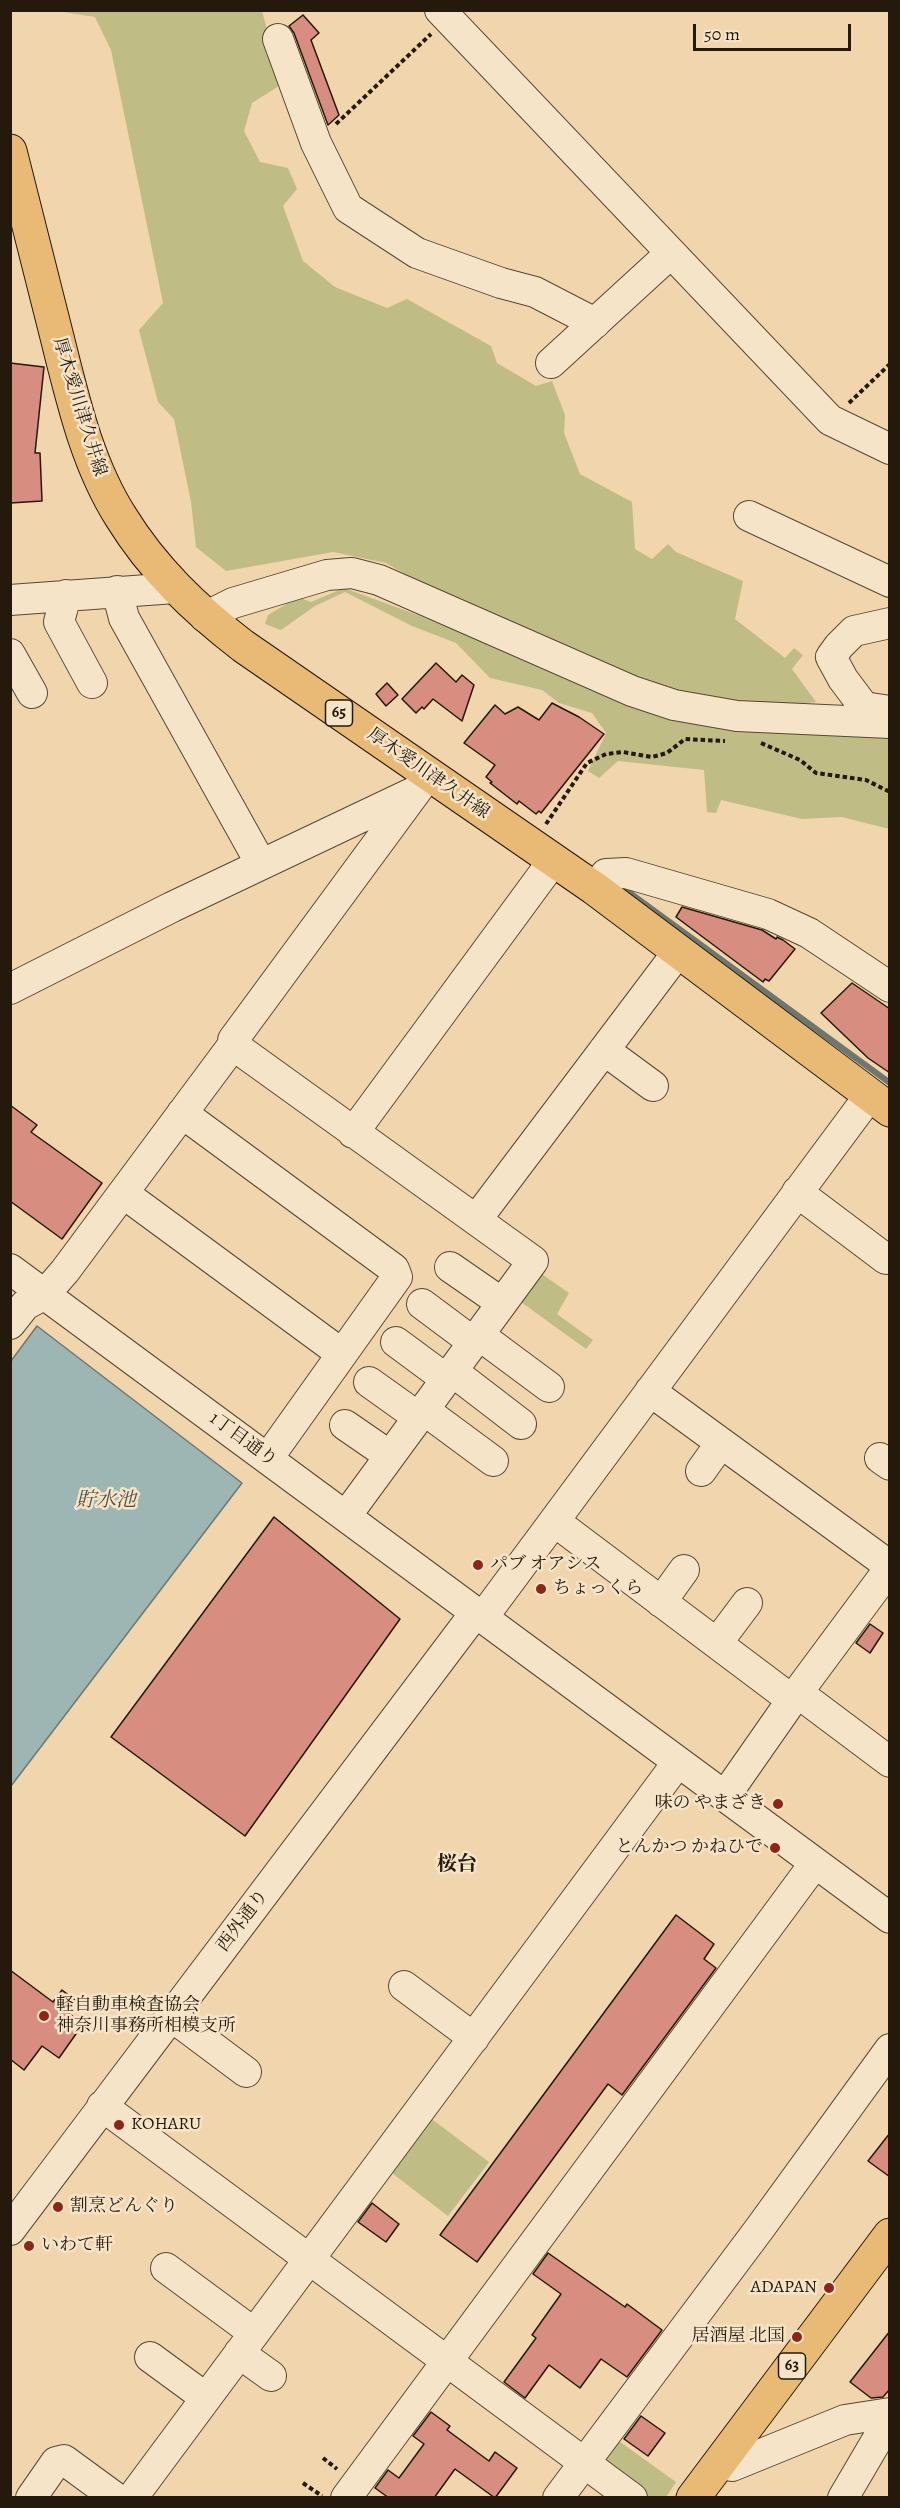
<!DOCTYPE html>
<html>
<head>
<meta charset="utf-8">
<style>
	body { margin:0 }
	#map { position:relative; width:900px; height:2508px; overflow:hidden; background:#f1d5ac; font-family:Alegreya,serif }
	canvas { display:block }
	.frame { position:absolute; inset:0; border:12px solid #24190b; pointer-events:none }
	.scale { position:absolute; left:693px; top:24px; width:158px; height:27px; box-sizing:border-box; border:3px solid #24190b; border-top:0; padding-left:8px; font-size:18px; line-height:21px; white-space:nowrap; color:#24190b; -webkit-text-stroke:4px #f6e4c9; paint-order:stroke }
</style>
</head>
<body>
<div id="map">
<canvas width="900" height="2508"></canvas>
<div class="frame"></div>
<div class="scale">50 m</div>
</div>
<script>
const context = document.querySelector('canvas').getContext('2d');
context.lineJoin = 'round';
function fill(path, color) { context.fillStyle = color; context.fill(path, 'evenodd'); }
function trace(path, color, width, dash) { context.strokeStyle = color; context.lineWidth = width; context.lineCap = dash ? 'butt' : 'round'; context.setLineDash(dash || []); context.stroke(path); }
function drawText(font, color, halo, rows, align = 'center') {
  context.font = font + ' Alegreya,"Noto Serif JP",serif'; context.lineWidth = 5; context.setLineDash([]); context.textBaseline = 'middle'; context.strokeStyle = halo; context.fillStyle = color; for (const [text, x, y, turn = 0] of rows) {
    context.save(); context.translate(x, y); context.rotate((+turn || 0) * Math.PI / 180); context.textAlign = isNaN(turn) ? turn : align; if (halo) context.strokeText(text, 0, 0); context.fillText(text, 0, 0); context.restore();
  }
}
const green = new Path2D(`
	M57 11H262L282 84 252 103 244 131 260 162 288 168 297 189 283 206 303 261 335 287 387 308 407 299 491 346 497 363 536 386 552 381 565 415 564 433 580 474 632 502 635 549 652 559 668 544 676 552 743 581 735 619 785 658 794 648 803 655 792 669 816 702 784 706 783 725 889 738V829L842 817 802 819 721 800 716 813 707 812 704 770 618 761 599 778 588 771 606 733 592 713 559 703 542 690 490 678 456 643 412 626 345 592 315 606 281 630 265 624 268 615 298 597 311 602 344 588 423 617 602 689 386 563 333 552 226 571 196 547 191 502 174 419 158 402 139 330 163 303 111 50 95 17Z
	M539 1272 569 1293 557 1314 593 1340 586 1349 514 1297Z
	M425 2114 489 2162 448 2216 384 2167Z
	M609 2434 676 2482 666 2497H643L593 2461Z`);
const water = new Path2D(`
	M37 1326 242 1483 11 1786V1361Z`);
const stream = new Path2D(`
	M623 888 890 1083`);
const building = new Path2D(`
	M303 15 319 33 311 40 339 115 328 125 294 33 289 26Z
	M10 363 44 367 35 453H40L42 501 10 503Z
	M436 663 456 682 462 675 474 685 462 721 433 699 424 709 422 707 416 713 402 699Z
	M387 683 398 695 386 706 376 694Z
	M552 703 579 717 604 734 541 813 539 811 536 814 519 801 517 804 490 783 492 782 486 777 495 765 464 743 495 705 505 714 518 707 539 720Z
	M682 907 762 930 776 939 777 937 783 940 795 949 769 981 765 979 763 982 676 917Z
	M852 983 890 1009V1073L868 1058 821 1013Z
	M10 1105 37 1125 31 1132 102 1183 62 1239 10 1201Z
	M274 1517 400 1619 245 1836 111 1737Z
	M870 1624 883 1633 870 1653 856 1643Z
	M676 1915 714 1944 704 1959 716 1968 622 2095 608 2084 477 2262 440 2235Z
	M10 1970 53 2002 62 1990 75 2000 67 2012 83 2024 59 2058 42 2046 24 2070 10 2059Z
	M890 2133V2177L868 2161Z
	M372 2203 399 2224 386 2242 358 2222Z
	M548 2253 625 2307 627 2304 662 2330 627 2377 601 2359 580 2388 549 2365 525 2398 504 2382 536 2338 532 2335 561 2294 533 2274Z
	M890 2331V2389L883 2397 871 2398 850 2382Z
	M431 2412 450 2426 447 2430 489 2461 495 2452 517 2468 495 2498 455 2469 434 2498H389L375 2488 388 2470 399 2478 424 2444 413 2436Z
	M641 2416 665 2433 648 2456 624 2439Z`);
const path = new Path2D(`
	M336 124 431 34
	M849 403 890 364
	M761 743 800 760 816 773 866 780 890 792
	M546 824 587 763 606 754 623 752 652 757 667 753 685 739 725 741
	M323 2458 337 2469
	M303 2483 322 2496`);
const minor = new Path2D(`
	M440 10 830 420 890 449
	M278 39 316 143 348 208 417 253 501 283 535 292 595 323
	M551 363 671 253
	M749 516 890 582
	M117 591 124 618 261 864
	M66 595 59 622 92 683
	M10 600 175 588
	M205 617 233 603 327 575 352 573 379 580 632 691 674 705 737 716 890 723
	M890 623 854 631 839 646 831 657 843 679 864 707 890 711
	M10 654 32 693
	M594 888 606 874 626 873 768 914 809 933 890 987
	M10 989 172 907 412 793
	M233 1045 533 1261 346 1516
	M604 1050 653 1086
	M182 1113 394 1269 397 1277 268 1458
	M353 1133 553 861
	M797 1192 886 1259
	M123 1193 342 1354
	M476 1220 678 952
	M450 1267 502 1303
	M10 1269 890 1918
	M422 1304 473 1342
	M10 1324 25 1305 45 1294 65 1271 233 1045V1040L428 775
	M479 1335 549 1387
	M396 1342 446 1379
	M452 1371 521 1424
	M369 1382 418 1417
	M650 1391 890 1566
	M424 1410 493 1461
	M345 1425 390 1456
	M880 1458 890 1465
	M701 1471 721 1443
	M554 1521 792 1700
	M661 1602 684 1570
	M483 1617 870 1095
	M717 1643 747 1603
	M798 1693 890 1762
	M725 1796 792 1700 890 1568
	M404 1986 474 2038
	M171 2016 246 2072
	M102 2106 632 2498
	M10 2230 476 1612
	M166 2268 254 2333
	M239 2353 271 2376
	M150 2357 206 2398
	M718 2464 732 2466 845 2420 890 2413
	M31 2498 56 2462 64 2460 116 2498
	M132 2498 678 1762
	M346 2498 815 1863
	M558 2498 760 2228 890 2049
	M843 2498 890 2418`);
const major = new Path2D(`
	M10 151C26 212 41 273 56 333 72 396 86 462 121 517 153 569 195 609 243 646L594 888 890 1110
	M693 2498 890 2235`);
const markers = [
	[478,1565,6,"#8f2418"],
	[541,1589,6,"#8f2418"],
	[778,1804,6,"#8f2418"],
	[775,1848,6,"#8f2418"],
	[44,2016,6,"#8f2418"],
	[119,2125,6,"#8f2418"],
	[58,2207,6,"#8f2418"],
	[29,2246,6,"#8f2418"],
	[829,2288,6,"#8f2418"],
	[797,2337,6,"#8f2418"]
];
const shields = [
	[339,713,27],
	[792,2366,27]
];
const shieldNames = [
	["65",339,713],
	["63",792,2366]
];
const streetNames = [
	["厚木愛川津久井線",79,407,73],
	["厚木愛川津久井線",428,774,35],
	["1丁目通り",243,1440,36],
	["西外通り",243,1921,-53]
];
const poiNames = [
	["パブ オアシス",490,1565],
	["ちょっくら",553,1589],
	["味の やまざき",766,1804,"right"],
	["とんかつ かねひで",763,1848,"right"],
	["軽自動車検査協会",56,2006],
	["神奈川事務所相模支所",56,2027],
	["KOHARU",131,2125],
	["割烹どんぐり",70,2207],
	["いわて軒",41,2246],
	["ADAPAN",817,2288,"right"],
	["居酒屋 北国",785,2337,"right"]
];
const waterNames = [
	["貯水池",106,1501]
];
const neighbourhoodNames = [
	["桜台",457,1865]
];
fill(green, '#c0bc86');
fill(water, '#9eb6b3');
trace(water, '#6d7770', 1.5);
trace(stream, '#6d7770', 6);
fill(building, '#d78d7f');
trace(building, '#24190b', 1.5);
trace(minor, '#574833', 32);
trace(major, '#24190b', 35);
trace(path, '#24190b', 4, [4.5, 3]);
trace(minor, '#f6e4c9', 30);
trace(major, '#e8ba76', 33);
for (const [x, y, r, color] of markers) { const dot = new Path2D(); dot.arc(x, y, r, 0, 2 * Math.PI); context.fillStyle = color; context.fill(dot); trace(dot, '#f6e4c9', 2); }
for (const [x, y, w] of shields) { const box = new Path2D(); box.roundRect(x - w / 2, y - 13, w, 26, 4.5); context.fillStyle = '#f6e4c9'; context.fill(box); trace(box, '#24190b', 1.5); }
drawText('bold 16px', '#24190b', null, shieldNames);
drawText('18px', '#24190b', '#f6e4c9', streetNames);
drawText('18px', '#24190b', '#f6e4c9', poiNames, 'left');
drawText('italic 20px', '#4f5046', '#f6e4c9', waterNames);
drawText('bold 20px', '#24190b', '#f6e4c9', neighbourhoodNames);
</script>
</body>
</html>
